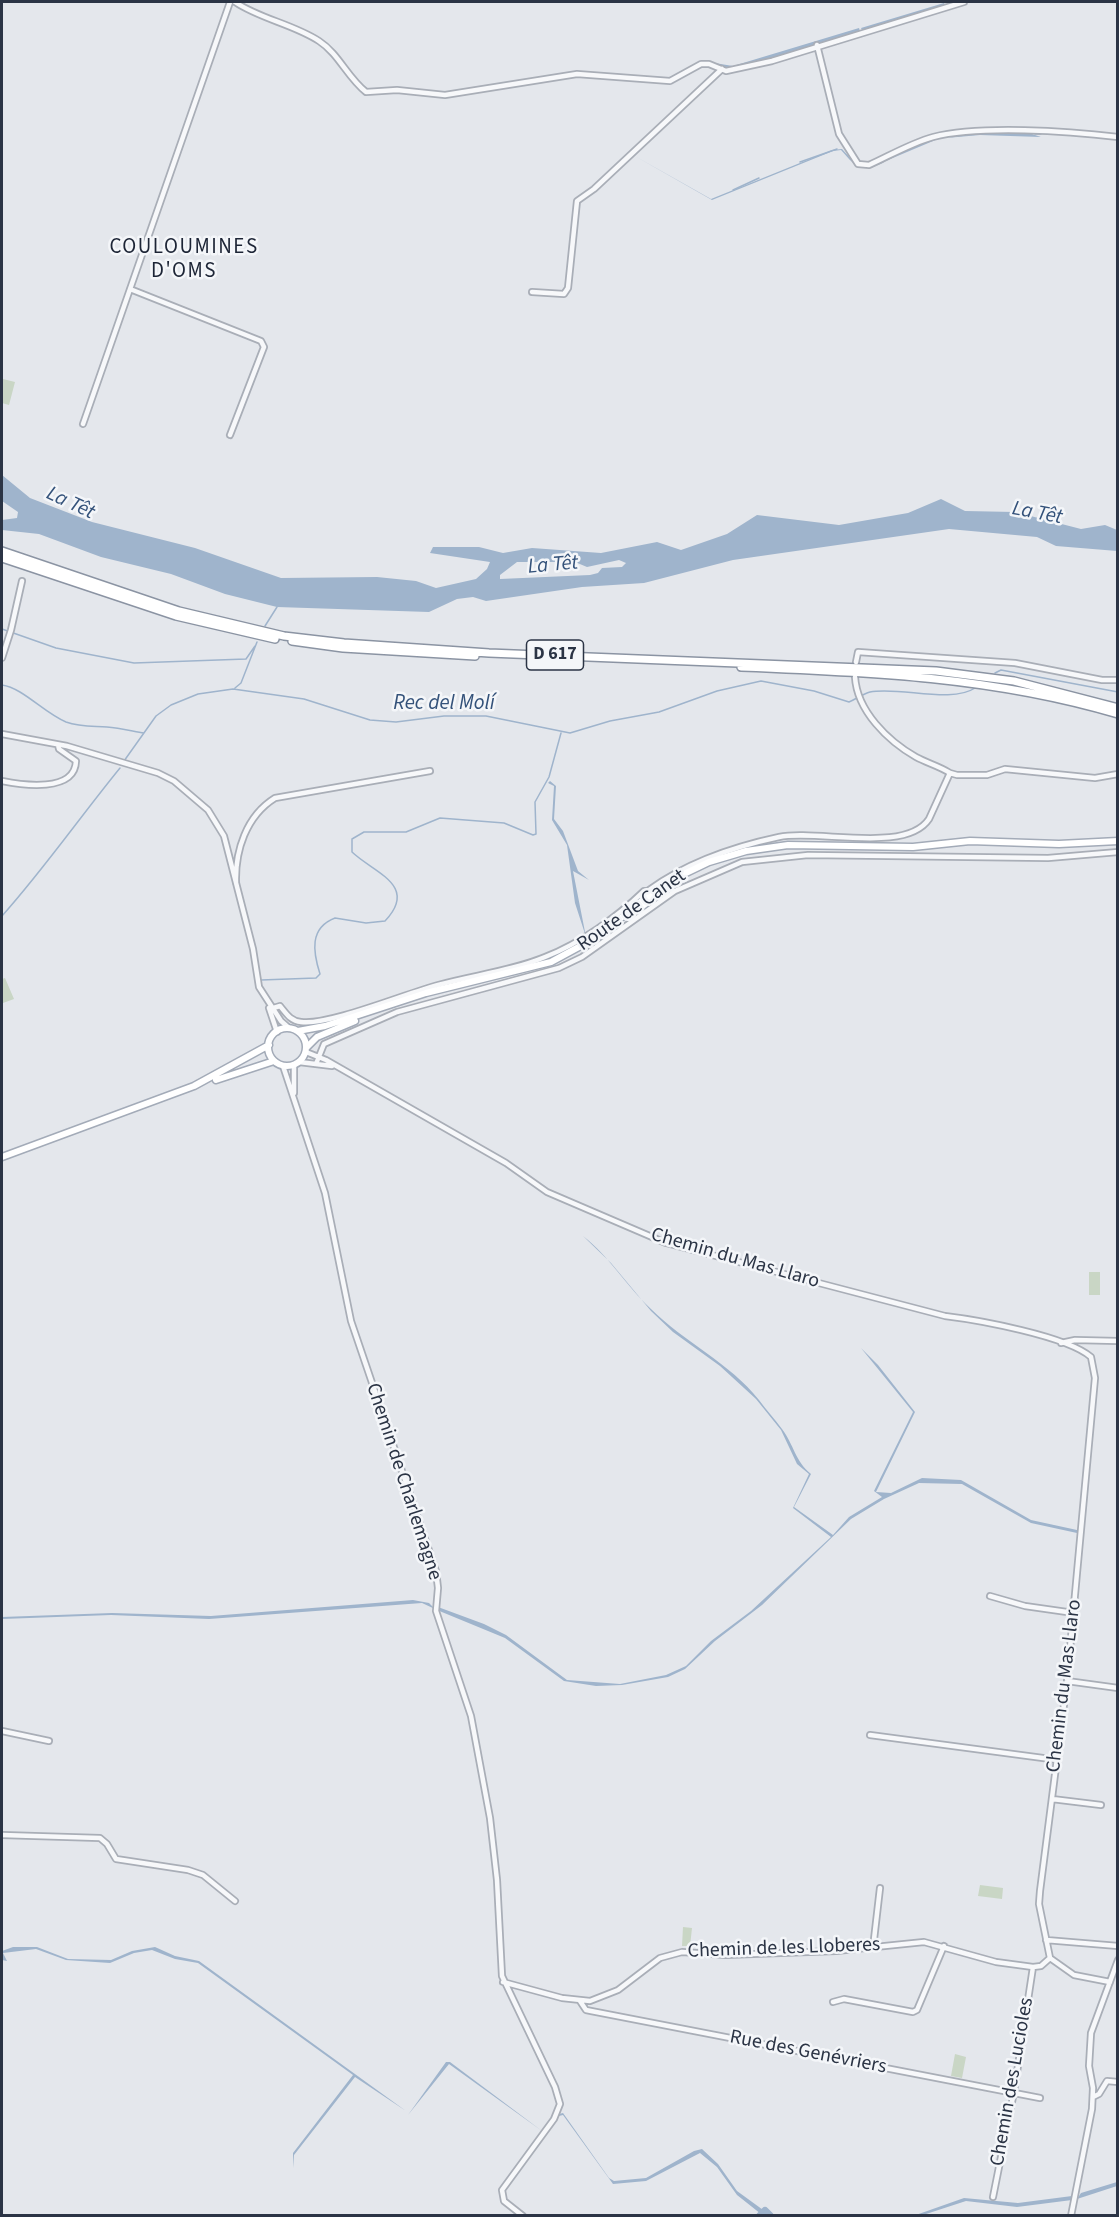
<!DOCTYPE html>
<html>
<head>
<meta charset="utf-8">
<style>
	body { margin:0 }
	#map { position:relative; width:1119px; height:2217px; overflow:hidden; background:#e4e7ec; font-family:"Source Sans 3",sans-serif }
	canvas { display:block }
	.frame { position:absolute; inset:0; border:3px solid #2b3445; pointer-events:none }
</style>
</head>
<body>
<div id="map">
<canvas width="1119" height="2217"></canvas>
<div class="frame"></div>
</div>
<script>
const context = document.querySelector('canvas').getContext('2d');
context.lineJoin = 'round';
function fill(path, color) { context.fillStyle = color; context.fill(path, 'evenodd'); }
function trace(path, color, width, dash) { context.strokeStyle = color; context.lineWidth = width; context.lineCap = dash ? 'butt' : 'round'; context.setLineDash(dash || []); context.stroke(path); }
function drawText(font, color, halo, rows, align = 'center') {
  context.font = font + ' "Source Sans 3",sans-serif'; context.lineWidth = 5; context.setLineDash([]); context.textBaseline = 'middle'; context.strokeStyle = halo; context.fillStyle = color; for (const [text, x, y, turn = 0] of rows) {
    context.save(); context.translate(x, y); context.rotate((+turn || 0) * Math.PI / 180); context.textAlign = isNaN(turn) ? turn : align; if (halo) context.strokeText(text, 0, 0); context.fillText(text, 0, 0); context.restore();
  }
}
const green = new Path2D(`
	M3 379 15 382 9 405 2 403Z
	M5 978 14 999 3 1003 2 979Z
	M1089 1272H1100V1295H1089Z
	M980 1885 1003 1888 1002 1899 978 1896Z
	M683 1927 692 1928 690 1946H682Z
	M955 2054 966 2057 962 2078 951 2076Z`);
const water = new Path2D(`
	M944 3 945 5 862 30 861 28Z
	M859 28 860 31 758 63 728 69 709 63 684 72 702 61 733 66Z
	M976 133 1032 134 1041 137 980 135 946 138Z
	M945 136 869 168C855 168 849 159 841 150L833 151 712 200 633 155 711 199 832 150 842 149 854 162 869 167 920 143Z
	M2 475 30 498 92 522 195 548 281 578 377 577 416 581 436 588 476 579 487 569 490 562 430 553 433 547H479L503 553 532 548 601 553 657 542 681 550 727 534 757 515 839 525 908 513 941 499 965 511 1015 512 1081 529 1105 525 1117 530V551L1056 546 1037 537 949 529 733 560 644 583 582 587 486 601 473 597 457 599 429 612 277 607 225 594 171 574 101 557 39 534 2 530V520L17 518 18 512 2 501ZM619 560 626 563 622 567 602 568 598 573 590 575 500 579V575L517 562H575L587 567Z
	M550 781 556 786 554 819 563 831 578 871 589 880 573 871 586 937 575 903 567 845 552 820 554 786 548 783Z
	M583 1236C610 1257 626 1286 651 1309 684 1342 730 1363 759 1400 766 1410 775 1419 782 1429 794 1445 795 1461 811 1474L794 1507 833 1535 849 1517 882 1497 874 1491 913 1412 861 1348 878 1365 915 1412 876 1492 891 1493 922 1478 961 1480 1031 1520 1077 1530V1533L1031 1523 962 1484 919 1483 884 1499 851 1519 762 1605 715 1641 685 1669 668 1677 622 1685 596 1686 564 1681 505 1638 437 1610 438 1607 484 1624 506 1635 567 1680 620 1684 666 1675 686 1666 711 1641 751 1611 831 1537 793 1508 809 1474 797 1464 781 1430 756 1399 720 1366 673 1332 651 1311 611 1263Z
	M413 1600 429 1603 435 1609 422 1603 209 1619 111 1615 2 1619V1617L112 1613 211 1616Z
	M13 1947H37L68 1959 111 1960 132 1951 155 1947 175 1956 199 1961 406 2111 355 2077 294 2155 293 2168V2153L353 2075 198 1963 175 1959 152 1950 134 1953 110 1963 66 1960 36 1949 3 1953 7 1961 2 1960V1951Z
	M446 2062H450L542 2131 449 2064 408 2115Z
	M563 2113 609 2178 614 2181 646 2178 694 2151 702 2149 718 2164 737 2191 770 2215H759L761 2214 737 2195 717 2167 700 2153 646 2181 613 2184 563 2115 559 2116 545 2133 559 2114Z
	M1117 2182V2186L1077 2199 1081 2193Z
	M1072 2196V2200L1017 2207 966 2201 923 2215 913 2216 964 2198 1018 2203Z`);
const stream = new Path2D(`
	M1035 134H1041
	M800 162 837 149
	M871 167 883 162
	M733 190 759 178
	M265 626 277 607
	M2 629 56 648 134 663 246 659 255 646
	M995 673 1001 670 1118 692
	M2 685C23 688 44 713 66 722 80 727 92 726 107 727 119 728 132 731 144 733
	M235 688 241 683 257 642
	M124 761 156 716 171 705 198 694 233 689 304 699 370 720 396 722 444 716H486L570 733 610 721 659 712 717 691 761 681 814 691 849 702C856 699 863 694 870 692 899 686 951 704 975 688
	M2 916C44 869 80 817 120 768
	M261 980 316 978 320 974C313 952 309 928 335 918L366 923 385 921C419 885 374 873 352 852V839L364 832H406L440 818 504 823 533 835 536 834 535 802 549 777 561 733`);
const river = new Path2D(`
	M760 2216 765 2211 770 2216`);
const minor = new Path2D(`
	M235 2C260 19 293 24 319 41 339 54 347 77 366 92L397 90 445 95 577 74 670 81 701 64H709L726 71 772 61 964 2
	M817 45 839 134 858 164 869 165C889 156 911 143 933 137 980 125 1068 131 1118 137
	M130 289 261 341 264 347 230 435
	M532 292 564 294 568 288 577 201 594 189 722 69
	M83 424 230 2
	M2 658 11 630 22 581
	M856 662 858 652 1015 663 1102 680H1118
	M855 677C857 711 888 741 916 757 927 763 939 766 950 773
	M2 734 67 746 158 773 174 781 208 810 224 836 253 949 259 987 281 1021 289 1028
	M2 781C22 785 75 793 76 761L59 749 58 745
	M236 883C235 851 246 816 275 798L430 771
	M649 890C688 862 732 847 779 837 817 829 906 854 929 819L950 773 957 775H987L1005 769 1095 778 1118 774
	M269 1008 277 1032
	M270 1009 280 1006C286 1013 290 1021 301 1022 328 1026 407 993 438 985 474 975 511 971 545 957 581 943 617 917 644 891H649
	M306 1052 326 1060 506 1163 547 1192 666 1243 945 1316C978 1320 1067 1336 1091 1357L1095 1378 1067 1681 1040 1891 1039 1904 1050 1958 1074 1975 1110 1982
	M299 1062 332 1066
	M316 1064 324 1044 397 1012 559 968 582 957 675 891 742 862 808 855 1048 858 1118 852
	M294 1065V1093
	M283 1066 325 1193 351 1321 436 1571 438 1588 436 1611 471 1716 490 1818 497 1880 502 1976 555 2087 560 2104 554 2119 502 2190 504 2201 523 2216
	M1061 1343 1075 1340 1118 1341
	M990 1596 1025 1606 1074 1613
	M1067 1681 1118 1688
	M2 1731 49 1741
	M870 1735 1058 1760
	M1052 1799 1101 1805
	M2 1835 100 1838 107 1844 116 1859 188 1870 203 1875 235 1901
	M1046 1940 1118 1946
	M873 1948 880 1888
	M503 1982 562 1998 590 2001 618 1990 660 1958 682 1952 726 1955 836 1951 924 1942 996 1962 1033 1967 1041 1966 1050 1958
	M580 2001 586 2010 591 2011 1040 2098
	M833 2002 844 1999 913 2012 917 2010 944 1946
	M1093 2097 1099 2094 1107 2081 1118 2082
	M993 2197 1014 2092 1033 1967
	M1071 2216 1092 2109 1093 2088 1089 2066 1091 2033 1118 1960`);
const major = new Path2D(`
	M637 910 678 880
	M268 1047a19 19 0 1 1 38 0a19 19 0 1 1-38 0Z
	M298 1031 325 1026 426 993 551 962 599 936 661 885 709 862 746 851 788 845 913 847 970 841 1059 844 1118 841
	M307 1047 317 1037 355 1021
	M216 1080 274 1061
	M2 1157 194 1086 269 1045`);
const highway = new Path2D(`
	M2 551 179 611 284 636 344 643 489 653 936 671 1014 681 1118 708
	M2 558 176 616 275 639
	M292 641 343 648 475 656
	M741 667C869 672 994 677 1118 714`);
const shields = [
	[555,655,57]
];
const shieldNames = [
	["D 617",555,655]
];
const streetNames = [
	["Route de Canet",632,911,-35],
	["Chemin du Mas Llaro",735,1259,16],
	["Chemin de Charlemagne",403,1482,72],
	["Chemin du Mas Llaro",1065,1686,-83],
	["Chemin de les Lloberes",784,1949,-2],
	["Rue des Genévriers",808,2053,11],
	["Chemin des Lucioles",1013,2082,-80]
];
const neighbourhoodNames = [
	["COULOUMINES",184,248],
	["D'OMS",184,272]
];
const waterNames = [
	["La Têt",70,504,25],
	["La Têt",1037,514,11],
	["La Têt",553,566,-5],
	["Rec del Molí",444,704]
];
fill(green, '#c9d6c5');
fill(water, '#9fb4cc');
trace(stream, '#9fb4cc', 1.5);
trace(river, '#9fb4cc', 8);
trace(minor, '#a9aeb7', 8);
trace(major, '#a3abb8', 9);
trace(highway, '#8b94a3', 10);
trace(minor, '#f7f8fa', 4.5);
trace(major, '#fff', 6);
trace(highway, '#fff', 7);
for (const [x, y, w] of shields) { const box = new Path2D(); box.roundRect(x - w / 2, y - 15, w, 30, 4.5); context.fillStyle = '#f4f6f9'; context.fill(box); trace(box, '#2b3445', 1.5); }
drawText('bold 18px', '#2b3445', null, shieldNames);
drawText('20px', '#2b3445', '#f4f6f9', streetNames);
context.letterSpacing = '1.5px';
drawText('21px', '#1d2536', '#f4f6f9', neighbourhoodNames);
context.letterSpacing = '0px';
drawText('italic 21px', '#34527a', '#f4f6f9', waterNames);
</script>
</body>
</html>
